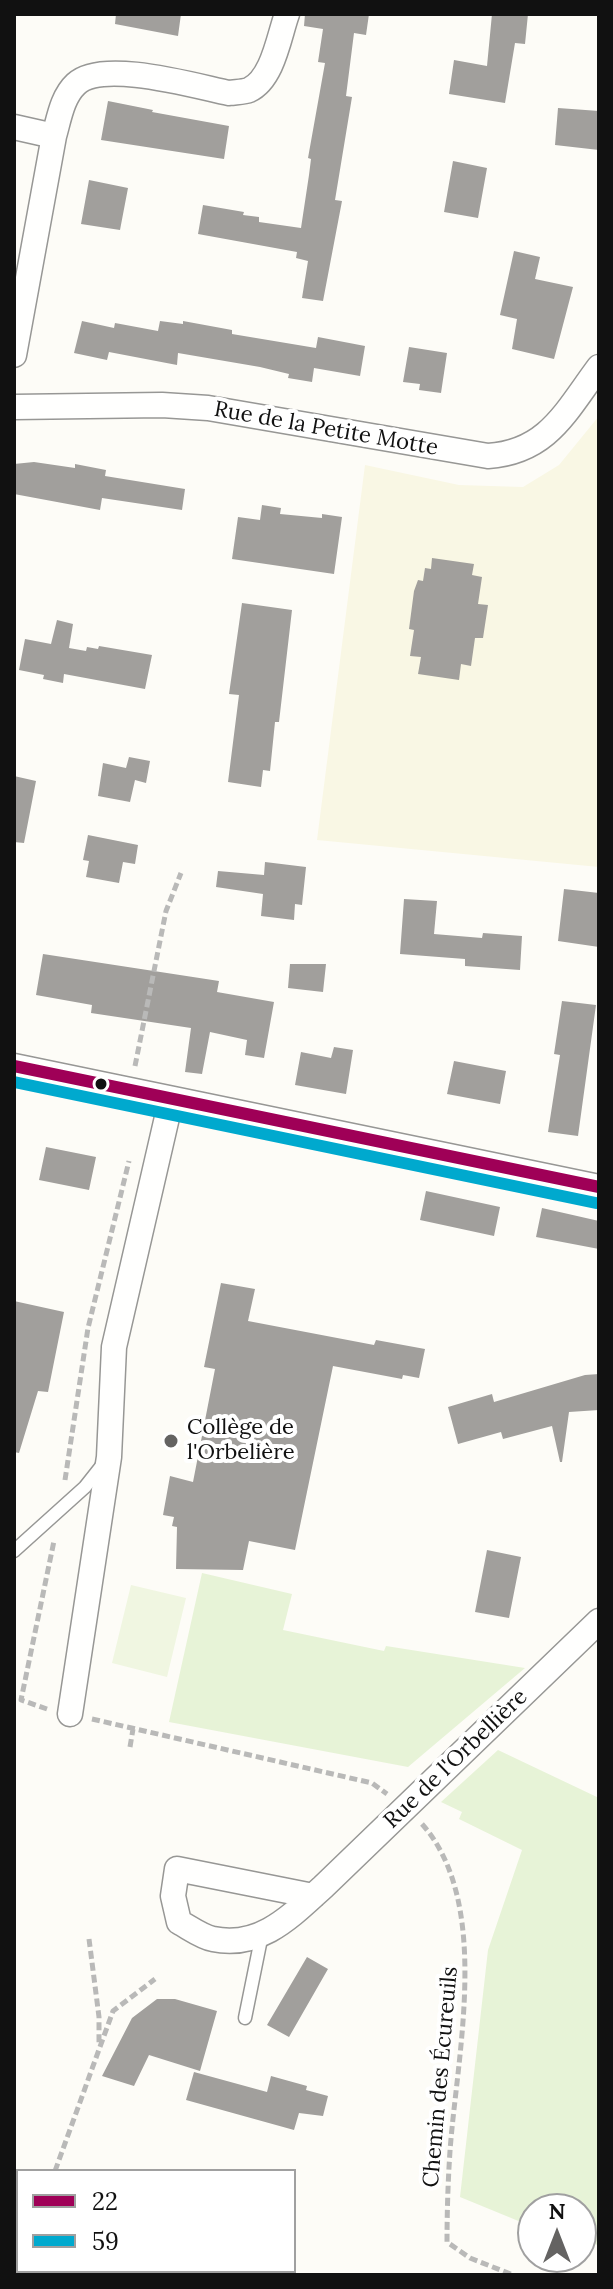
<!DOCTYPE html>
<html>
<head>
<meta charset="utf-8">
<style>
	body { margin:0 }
	#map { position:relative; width:613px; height:2289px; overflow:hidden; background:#fdfcf7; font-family:Lora,serif }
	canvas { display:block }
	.frame { position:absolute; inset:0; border:16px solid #111; pointer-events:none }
	.legend { position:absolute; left:16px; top:2169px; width:280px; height:104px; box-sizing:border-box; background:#fff; border:2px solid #a0a0a0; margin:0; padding:10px 14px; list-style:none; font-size:24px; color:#111 }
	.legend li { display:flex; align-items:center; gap:16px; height:40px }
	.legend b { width:40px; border:2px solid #a0a0a0 }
	.north { position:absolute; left:517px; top:2193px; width:80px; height:80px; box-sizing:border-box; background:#fff; border:2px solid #a0a0a0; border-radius:50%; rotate:0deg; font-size:22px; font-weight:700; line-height:32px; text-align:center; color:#111 }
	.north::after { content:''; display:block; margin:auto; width:28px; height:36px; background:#646362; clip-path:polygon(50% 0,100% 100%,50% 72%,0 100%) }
</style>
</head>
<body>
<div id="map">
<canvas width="613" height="2289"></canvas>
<div class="frame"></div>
<ul class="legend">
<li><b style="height:10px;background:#9f0057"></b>22</li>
<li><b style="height:10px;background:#00a9ce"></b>59</li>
</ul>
<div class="north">N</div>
</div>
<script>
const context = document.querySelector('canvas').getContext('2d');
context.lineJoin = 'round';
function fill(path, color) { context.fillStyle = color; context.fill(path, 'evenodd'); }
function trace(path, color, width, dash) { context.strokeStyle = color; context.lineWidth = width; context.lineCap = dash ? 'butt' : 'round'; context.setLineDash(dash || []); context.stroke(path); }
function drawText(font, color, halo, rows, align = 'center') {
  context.font = font + ' Lora,serif'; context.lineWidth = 8; context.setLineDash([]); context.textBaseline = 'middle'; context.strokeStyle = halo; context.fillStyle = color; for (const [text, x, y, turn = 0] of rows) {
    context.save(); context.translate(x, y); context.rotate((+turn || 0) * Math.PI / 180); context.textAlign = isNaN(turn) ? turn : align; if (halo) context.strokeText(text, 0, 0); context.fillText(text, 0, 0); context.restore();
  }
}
const farmland = new Path2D(`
	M599 416V867L317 840 365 465 459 485 523 487 559 465Z`);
const green = new Path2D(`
	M202 1573 292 1594 283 1630 384 1651 386 1646 525 1668 408 1767 169 1722Z
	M498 1750 599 1798V2245L581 2242V2209H533V2227L460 2197 488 1950 522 1850 459 1819 462 1812 441 1802Z`);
const pitch = new Path2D(`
	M131 1585 186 1598 167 1677 112 1663Z`);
const building = new Path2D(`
	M116 14H181L178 36 115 24Z
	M305 14H369L366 35 354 33 346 96 352 97 335 200 342 201 323 301 302 298 308 261 296 258 297 252 198 234 203 205 244 212 243 215 259 217V222L301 228 309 175 311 159 308 158 325 63 318 62 323 29 304 26Z
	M492 14H528L525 44 515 43 505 103 449 94 454 60 487 66Z
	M108 101 153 110 152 112 229 126 224 159 101 140Z
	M558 108 599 111V150L555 145Z
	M453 161 487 168 478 218 444 212Z
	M89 180 128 188 120 230 81 224Z
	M514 251 540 257 535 279 573 287 554 359 512 349 517 319 500 315Z
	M82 321 114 328 115 323 158 331 160 321 183 324V321L232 330V334L316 348 318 337 365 346 360 376 314 368 312 382 288 378 289 374 260 367 178 353 177 365 109 352 107 360 74 353Z
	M409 347 447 353 441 393 419 390 420 384 403 382Z
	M34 462 75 468V464L106 470 105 476 185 489 182 510 102 498 100 510 14 494V464Z
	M262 505 281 508 280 514 322 518V514L342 517 334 574 232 559 238 517 260 520Z
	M432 558 474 564 472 575 482 577 478 604 488 605 483 638H475L471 666 461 664 459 680 418 674 421 657 410 656 414 630 409 629 414 591 418 580 423 581 425 568 431 569Z
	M242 603 292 610 279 722H275L270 771 263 770 261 787 228 782 239 695 229 694Z
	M57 620 73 624 69 648 86 651 87 647 98 649 99 646 152 655 145 689 64 674 63 683 43 679 44 675 19 670 25 639 51 644Z
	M129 757 150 761 146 783 135 780 130 802 98 796 103 763 126 768Z
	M14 776 36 781 24 843 14 842Z
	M88 835 138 845 135 864 123 862 119 883 86 877 89 861 83 860Z
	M265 862 306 867 302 905 295 904 294 920 261 916 263 894 216 887 218 871 264 875Z
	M564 889 599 893V947L558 941Z
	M404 899 437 901 434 934 482 938 483 933 522 936 520 970 465 966V959L400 954Z
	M43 954 219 981 217 992 274 1002 264 1058 245 1055 247 1040 210 1032 202 1074 185 1072 191 1028 91 1013 92 1005 36 995Z
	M290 964H326L323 992 288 988Z
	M562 1001 596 1005 578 1136 548 1132 560 1055 554 1054Z
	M334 1047 353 1050 346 1094 295 1085 301 1052 331 1058Z
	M454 1061 506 1071 500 1104 447 1094Z
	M46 1147 96 1157 89 1190 39 1180Z
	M426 1191 500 1207 494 1236 420 1220Z
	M542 1208 599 1221V1249L536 1237Z
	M221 1283 255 1289 248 1321 374 1345 376 1340 425 1349 419 1378 403 1375 402 1379 333 1366 295 1550 249 1541 243 1570 176 1569 177 1527 172 1526 174 1517 163 1515 170 1476 193 1482 215 1369 204 1367Z
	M14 1301 64 1312 48 1392 38 1391 19 1453 14 1452Z
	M599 1374V1410L569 1412 562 1462H560L552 1426 503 1439 501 1432 458 1444 448 1407 492 1394 494 1402 585 1375Z
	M487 1550 521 1557 509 1618 475 1612Z
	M307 1957 328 1969 289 2037 267 2025Z
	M157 1999H175L217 2011 200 2071 149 2055 134 2086 102 2076 132 2018Z
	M194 2072 267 2092 271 2076 307 2086 306 2090 328 2096 323 2116 299 2113 294 2130 186 2100Z`);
const path = new Path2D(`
	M135 1066 166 911 181 873
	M65 1480 88 1328 129 1161
	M47 1709 21 1700 54 1541
	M92 1719 372 1783 387 1794
	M130 1747 133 1729
	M422 1824C492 1903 457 2054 450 2151 448 2181 447 2212 447 2242L470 2258 513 2275
	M89 1939 99 2017V2045
	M55 2171 113 2011 155 1979
	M17 2275 19 2271`);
const lane = new Path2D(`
	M14 1551 85 1487 104 1463
	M245 2018 262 1934`);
const street = new Path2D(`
	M14 127 54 136
	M14 355 54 136C59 119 62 97 76 84 102 59 195 86 229 93 235 92 244 92 249 90 273 79 279 36 287 14
	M14 407 162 405 208 408 488 456C548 452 566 411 599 367
	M14 1066 599 1187
	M70 1714 109 1457 114 1347 171 1100
	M313 1896 177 1869 173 1896 179 1922C190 1928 202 1937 213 1939 260 1949 291 1916 323 1887L599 1621`);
const bus1 = new Path2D(`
	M14 1066 599 1187`);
const bus2 = new Path2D(`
	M14 1082 596 1203`);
const markers = [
	[101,1084,7,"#111"],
	[171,1441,8,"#646362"]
];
const streetNames = [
	["Rue de la Petite Motte",326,429,10],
	["Rue de l'Orbellière",456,1759,-44],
	["Chemin des Écureuils",441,2077,-85]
];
const poiNames = [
	["Collège de",187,1428],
	["l'Orbelière",187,1453]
];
fill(farmland, '#f9f7e4');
fill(green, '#e7f3d7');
fill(pitch, '#f0f6e1');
fill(building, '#a19f9c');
trace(lane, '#979795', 15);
trace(street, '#979795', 27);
trace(path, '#b9b9b8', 5, [8, 4]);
trace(lane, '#fffffe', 12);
trace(street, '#fffffe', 24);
trace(bus1, '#9f0057', 12);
trace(bus2, '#00a9ce', 12);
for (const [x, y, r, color] of markers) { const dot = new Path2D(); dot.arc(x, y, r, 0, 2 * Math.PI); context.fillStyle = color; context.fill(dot); trace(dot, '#fff', 3); }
drawText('22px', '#111', '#fff', streetNames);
drawText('22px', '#111', '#fff', poiNames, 'left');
</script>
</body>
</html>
